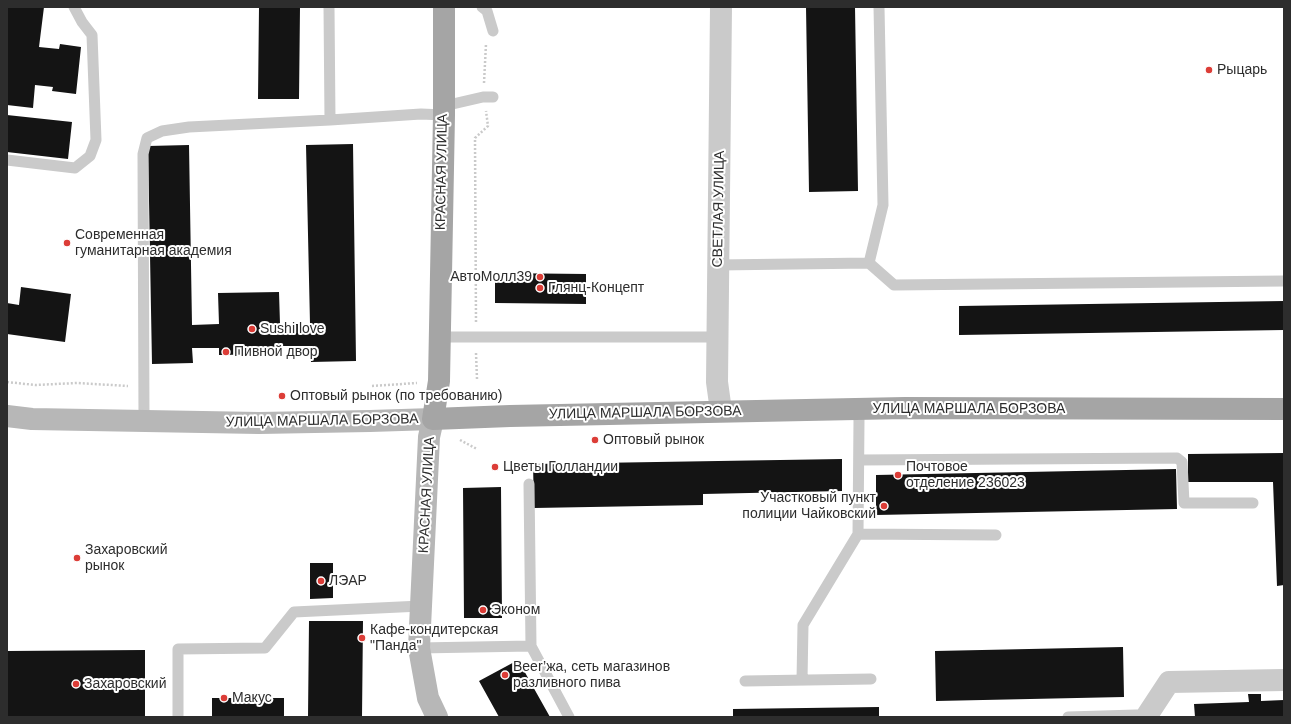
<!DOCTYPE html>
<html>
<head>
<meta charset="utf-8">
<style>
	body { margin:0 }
	#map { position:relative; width:1291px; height:724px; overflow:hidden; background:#fff; font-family:Arial,sans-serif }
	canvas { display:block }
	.frame { position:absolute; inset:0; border:8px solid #2d2d2d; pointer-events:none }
</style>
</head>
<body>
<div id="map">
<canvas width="1291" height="724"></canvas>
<div class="frame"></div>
</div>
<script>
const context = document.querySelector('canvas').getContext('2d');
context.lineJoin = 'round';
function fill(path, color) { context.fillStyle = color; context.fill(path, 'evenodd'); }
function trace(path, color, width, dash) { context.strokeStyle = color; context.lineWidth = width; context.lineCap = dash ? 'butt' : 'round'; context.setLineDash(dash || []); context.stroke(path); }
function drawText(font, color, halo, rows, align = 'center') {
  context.font = font + ' Arial,sans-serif'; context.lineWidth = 4; context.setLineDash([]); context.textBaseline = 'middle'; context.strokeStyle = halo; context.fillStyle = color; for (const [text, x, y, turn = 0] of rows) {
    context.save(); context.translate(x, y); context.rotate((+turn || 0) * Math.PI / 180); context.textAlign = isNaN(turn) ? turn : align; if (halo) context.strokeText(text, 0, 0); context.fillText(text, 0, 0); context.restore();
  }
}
const building = new Path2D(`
	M7 7H44L39 47 59 49 60 44 81 47 76 94 52 91 53 87 35 85 33 108 7 105Z
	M259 7H300L299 99H258Z
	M806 7H855L858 191 809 192Z
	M7 115 72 122 68 159 7 152Z
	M353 144 356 361 311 362 310 346H280V354L219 355V348H192L193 363 152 364 148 146 189 145 192 325 219 324 218 293 279 292 280 324H310L306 145Z
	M495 273 586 274V304L495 303Z
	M21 287 71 294 65 342 7 334V303L19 305Z
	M1284 301V330L959 335V306Z
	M1284 453V585L1277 586 1273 482H1188V454Z
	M842 459V491L703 494V505L534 508 533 464Z
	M1176 469 1177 509 876 515V475Z
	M501 487 502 618H464L463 488Z
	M310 563H333V598L310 599Z
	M309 621H363L362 717H308Z
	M1123 647 1124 697 936 701 935 651Z
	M145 650V717H7V651Z
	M518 660 550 717H499L479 681Z
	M1248 694H1261V701L1284 700V717H1195L1194 704 1249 702Z
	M212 698H284V717H212Z
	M879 707V717H733V709Z`);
const path = new Path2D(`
	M484 83 486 44
	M476 322 475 138 488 126 486 111
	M476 353 477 379
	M7 382 35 385 77 383 128 386
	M372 386 417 383
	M460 440 477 449`);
const lane = new Path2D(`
	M482 7 487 11 493 31
	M444 106 483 97H493
	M330 120 421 114 444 115
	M7 160 75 168 90 156 96 140 92 35 82 22 74 7
	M869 263 894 285 1284 281
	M718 265 869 263 883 205 879 7
	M440 337H717
	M144 421 143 154 147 138 162 131 189 127 330 120 329 7
	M859 460 1177 458 1182 462 1184 503H1253
	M529 484 531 646 569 717
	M858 534 996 535
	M419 648 531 646
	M802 680 803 625 858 534 859 420 856 409
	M745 681 871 679
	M178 717V649L265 648 294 612 421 606
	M1068 717 1136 715 1146 717`);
const street = new Path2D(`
	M721 411 717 382 721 7
	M1146 717 1169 682 1284 680`);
const secondary = new Path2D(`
	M7 416 32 419 259 423 370 421 433 419 429 437 419 648 428 698 437 717`);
const primary = new Path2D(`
	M444 7V115L439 381 433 419 510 416 905 408 1284 409`);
const markers = [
	[1209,70,4,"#dc3d37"],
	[67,243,4,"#dc3d37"],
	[540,277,4,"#dc3d37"],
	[540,288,4,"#dc3d37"],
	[252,329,4,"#dc3d37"],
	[226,352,4,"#dc3d37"],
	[282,396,4,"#dc3d37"],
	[595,440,4,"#dc3d37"],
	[495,467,4,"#dc3d37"],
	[898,475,4,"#dc3d37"],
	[884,506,4,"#dc3d37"],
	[77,558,4,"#dc3d37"],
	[321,581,4,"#dc3d37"],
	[483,610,4,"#dc3d37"],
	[362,638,4,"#dc3d37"],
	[505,675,4,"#dc3d37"],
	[76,684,4,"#dc3d37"],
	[224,698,4,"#dc3d37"]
];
const poiNames = [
	["Рыцарь",1217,70],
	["Современная",75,235],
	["гуманитарная академия",75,251],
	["АвтоМолл39",532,277,"right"],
	["Глянц-Концепт",548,288],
	["Sushi love",260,329],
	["Пивной двор",234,352],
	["Оптовый рынок (по требованию)",290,396],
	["Оптовый рынок",603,440],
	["Цветы Голландии",503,467],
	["Почтовое",906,467],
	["отделение 236023",906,483],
	["Участковый пункт",876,498,"right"],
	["полиции Чайковский",876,514,"right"],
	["Захаровский",85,550],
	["рынок",85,566],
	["ЛЭАР",329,581],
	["Эконом",491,610],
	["Кафе-кондитерская",370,630],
	["\"Панда\"",370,646],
	["Beer’жа, сеть магазинов",513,667],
	["разливного пива",513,683],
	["Захаровский",84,684],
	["Макус",232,698]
];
const streetNames = [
	["КРАСНАЯ УЛИЦА",442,172,-89],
	["СВЕТЛАЯ УЛИЦА",719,209,-89],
	["УЛИЦА МАРШАЛА БОРЗОВА",969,409],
	["УЛИЦА МАРШАЛА БОРЗОВА",645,413,-1],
	["УЛИЦА МАРШАЛА БОРЗОВА",322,421,-1],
	["КРАСНАЯ УЛИЦА",427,495,-87]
];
fill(building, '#141414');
trace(path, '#cacaca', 2.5, [2, 2]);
trace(lane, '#cacaca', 11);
trace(street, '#cacaca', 22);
trace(secondary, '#b7b7b7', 22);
trace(primary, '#a5a5a5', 22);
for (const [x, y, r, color] of markers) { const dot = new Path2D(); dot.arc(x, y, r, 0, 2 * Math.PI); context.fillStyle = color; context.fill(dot); trace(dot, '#fff', 1.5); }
drawText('14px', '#2d2d2d', '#fff', poiNames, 'left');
drawText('14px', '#2d2d2d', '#fff', streetNames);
</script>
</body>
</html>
